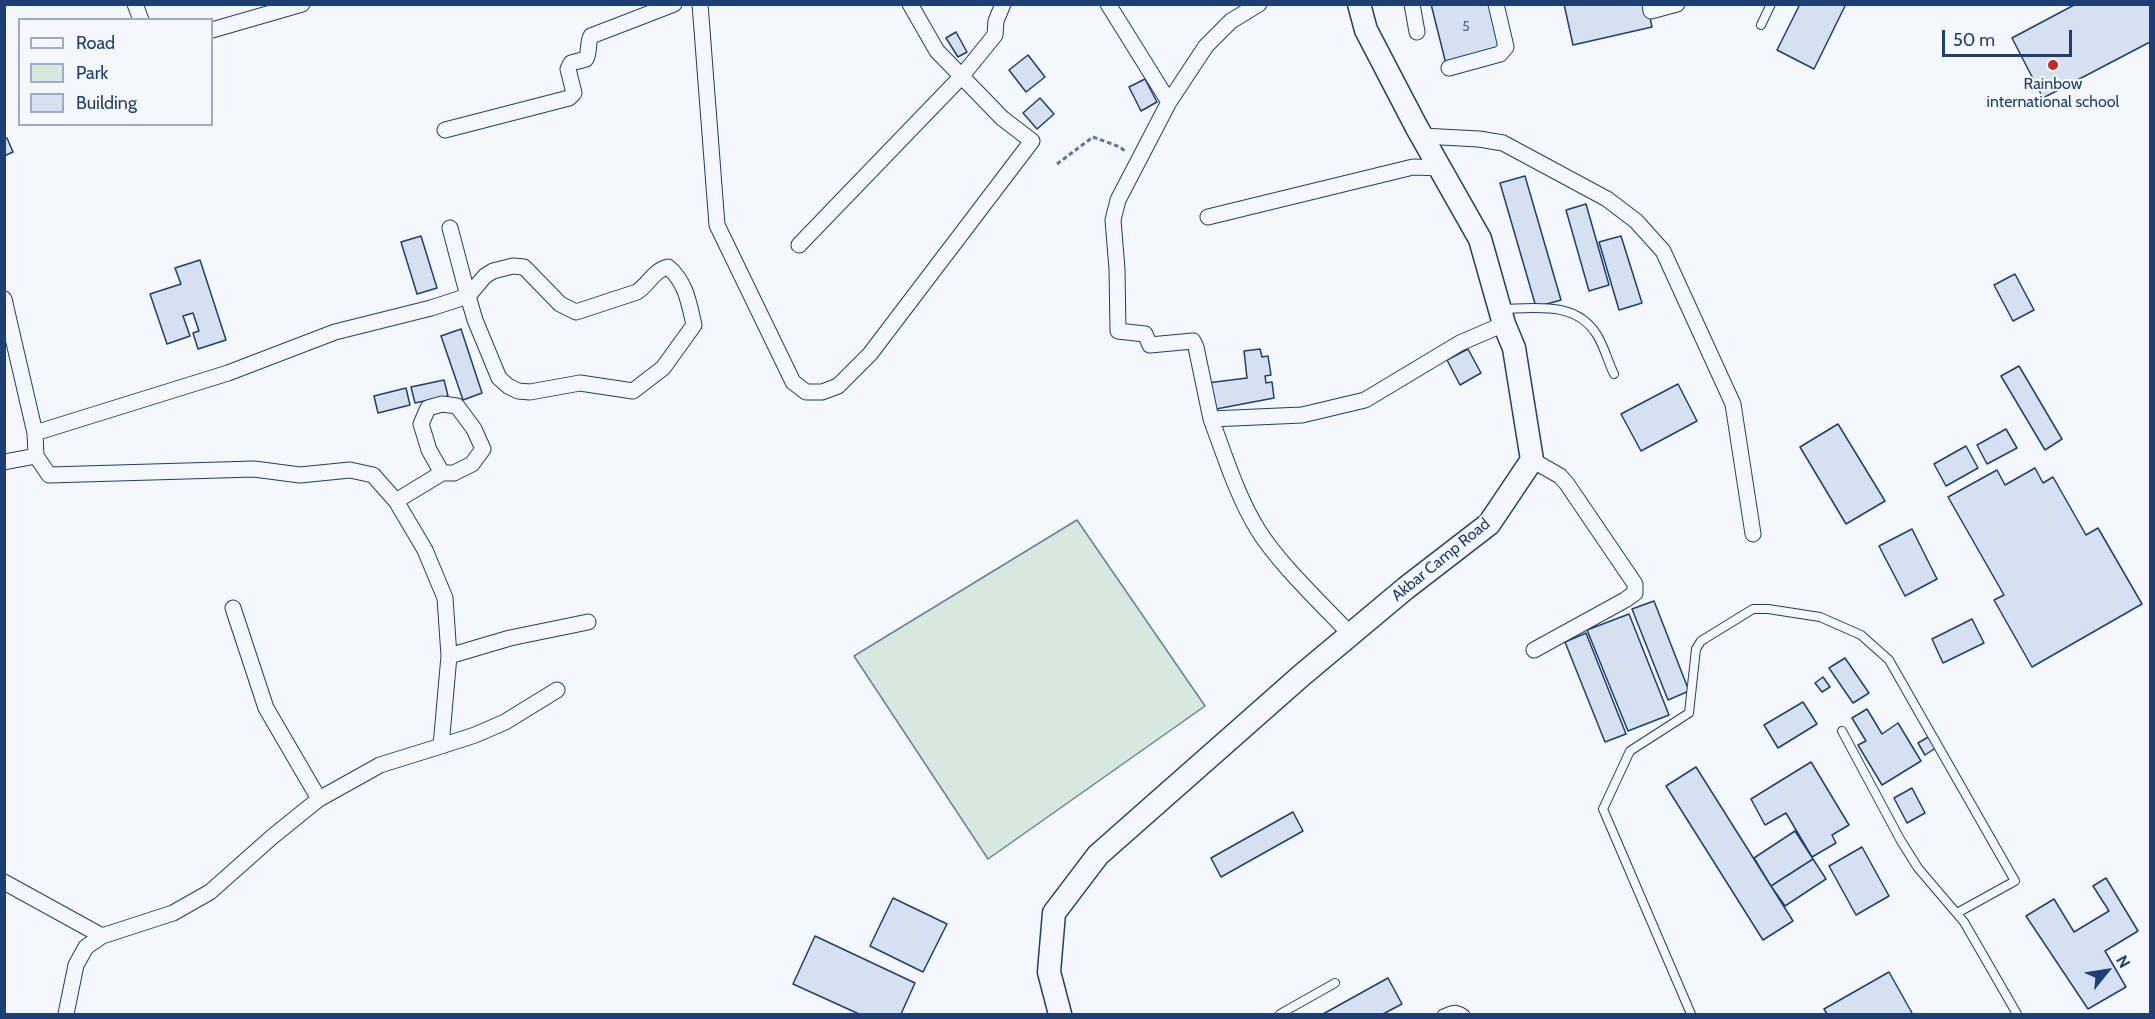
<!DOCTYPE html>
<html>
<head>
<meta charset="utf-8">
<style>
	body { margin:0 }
	#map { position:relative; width:2155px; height:1019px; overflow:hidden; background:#f4f7fb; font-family:Cabin,sans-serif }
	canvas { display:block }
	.frame { position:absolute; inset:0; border:6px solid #1d3f73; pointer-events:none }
	.legend { position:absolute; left:18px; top:18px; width:195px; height:108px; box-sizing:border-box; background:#f4f7fb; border:2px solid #9eadc5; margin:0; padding:8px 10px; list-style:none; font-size:18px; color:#1d3f73 }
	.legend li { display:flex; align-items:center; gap:12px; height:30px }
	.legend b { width:30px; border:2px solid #9eadc5 }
	.north { position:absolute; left:2077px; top:941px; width:60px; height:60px; -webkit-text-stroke:4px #f4f7fb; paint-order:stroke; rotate:60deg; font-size:16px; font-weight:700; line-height:24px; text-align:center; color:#1d3f73 }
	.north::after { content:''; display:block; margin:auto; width:21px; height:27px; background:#1d3f73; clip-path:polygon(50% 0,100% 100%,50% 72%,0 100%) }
	.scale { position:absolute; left:1942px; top:30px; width:130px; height:27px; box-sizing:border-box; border:3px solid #1d3f73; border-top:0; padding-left:8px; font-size:18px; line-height:21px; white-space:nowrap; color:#1d3f73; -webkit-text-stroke:4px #f4f7fb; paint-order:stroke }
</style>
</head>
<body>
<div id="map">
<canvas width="2155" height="1019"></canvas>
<div class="frame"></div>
<ul class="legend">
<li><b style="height:8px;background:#f4f7fb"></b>Road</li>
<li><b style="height:16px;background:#d7e8df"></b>Park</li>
<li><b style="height:16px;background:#d5e0f0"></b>Building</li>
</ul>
<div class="north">N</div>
<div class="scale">50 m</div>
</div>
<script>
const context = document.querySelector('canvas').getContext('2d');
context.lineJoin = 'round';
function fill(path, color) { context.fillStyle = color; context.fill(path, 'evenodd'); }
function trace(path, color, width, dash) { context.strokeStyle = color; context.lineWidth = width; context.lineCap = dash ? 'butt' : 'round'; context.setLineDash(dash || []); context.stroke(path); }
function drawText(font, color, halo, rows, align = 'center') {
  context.font = font + ' Cabin,sans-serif'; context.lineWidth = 4.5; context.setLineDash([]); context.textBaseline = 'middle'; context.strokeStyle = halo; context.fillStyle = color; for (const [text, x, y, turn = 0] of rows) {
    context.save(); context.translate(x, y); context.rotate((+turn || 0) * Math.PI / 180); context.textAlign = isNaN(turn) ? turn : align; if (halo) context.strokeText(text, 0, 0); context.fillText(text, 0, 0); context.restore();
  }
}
const green = new Path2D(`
	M1077 520 1205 706 988 859 854 656Z`);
const building = new Path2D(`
	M1431 4H1490L1502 50 1446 64Z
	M1564 4H1647L1652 27 1573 45Z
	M1800 4H1846L1814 69 1777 50Z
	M2076 4H2150V42L2043 98 2012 38Z
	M956 32 967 52 958 57 946 38Z
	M1028 55 1045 77 1026 92 1009 70Z
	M1145 79 1157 102 1141 111 1129 87Z
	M1040 98 1054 114 1037 129 1023 113Z
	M7 138 13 152 4 156V139Z
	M1525 176 1561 300 1536 307 1500 183Z
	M1586 204 1609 285 1589 291 1566 210Z
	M421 236 437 288 417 294 401 242Z
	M1621 236 1642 303 1619 310 1599 242Z
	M200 260 226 340 198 349 193 333 199 331 193 313 183 316 190 336 167 344 150 294 181 284 175 268Z
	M2015 274 2034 310 2013 321 1994 285Z
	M461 329 482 393 463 400 441 336Z
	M1260 349 1262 357 1268 356 1271 375 1265 376 1266 383 1272 382 1274 398 1211 410 1207 383 1247 378 1244 351Z
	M1468 349 1481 373 1460 385 1447 360Z
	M2019 366 2062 439 2045 450 2001 376Z
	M444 380 448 396 415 403 411 387Z
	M1678 384 1697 421 1641 451 1621 414Z
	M406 388 410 405 378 413 374 396Z
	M1838 424 1885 501 1846 524 1800 447Z
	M2006 429 2017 448 1987 464 1977 445Z
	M1966 446 1978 468 1946 486 1934 464Z
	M2035 468 2043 483 2053 477 2086 535 2098 528 2142 604 2032 667 1994 600 2004 595 1948 497 1997 470 2005 485Z
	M1912 529 1937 579 1905 596 1879 546Z
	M1654 601 1689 691 1668 700 1632 609Z
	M1629 614 1669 715 1628 731 1587 630Z
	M1972 619 1984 643 1943 663 1932 639Z
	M1586 633 1626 734 1605 742 1565 642Z
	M1845 658 1869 693 1853 703 1829 668Z
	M1823 677 1830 687 1822 692 1815 683Z
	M1803 702 1817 724 1778 748 1764 725Z
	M1867 709 1882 734 1898 723 1921 761 1882 785 1858 745 1866 741 1852 718Z
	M1930 736 1937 747 1925 755 1918 743Z
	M1811 762 1849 825 1832 835 1836 843 1812 857 1786 813 1765 825 1751 799Z
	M1696 767 1793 921 1763 940 1666 786Z
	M1912 788 1925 813 1907 823 1894 798Z
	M1293 812 1303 831 1221 877 1211 858Z
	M1795 831 1813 859 1771 886 1754 858Z
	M1862 847 1889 896 1856 915 1829 866Z
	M1813 859 1826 879 1785 906 1771 886Z
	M2106 878 2138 931 2105 951 2126 987 2088 1009 2026 916 2054 899 2074 932 2109 911 2093 886Z
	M893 898 947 924 923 972 870 946Z
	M815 936 915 983 901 1014H859L793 984Z
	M1889 972 1912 1013 1910 1014H1827L1824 1009Z
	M1388 978 1402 1004 1383 1014H1323Z`);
const path = new Path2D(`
	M1057 164 1093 137 1120 147 1126 152`);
const lane = new Path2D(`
	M1761 25 1771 4
	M1502 309C1536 308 1576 301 1597 335 1604 346 1608 362 1614 374
	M1842 731 1901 841 1918 868 1964 922 2017 1014
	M1280 1014 1335 983
	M1442 1014C1452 1009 1456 1008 1465 1014
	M1691 1014 1603 809 1630 751 1689 713 1696 649 1701 641 1753 609H1768L1820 617 1861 635 1889 660 2015 881 1957 913`);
const street = new Path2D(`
	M135 4 141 20
	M700 4 717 225 793 382 806 392H822L838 386 870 354 1032 141 1002 118 937 51 910 4
	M1108 4 1169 102
	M1412 4 1417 32
	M1650 4 1651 11 1677 4
	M212 30 302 4
	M1449 68 1500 54 1506 47 1496 4
	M445 130 569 98 574 93 568 69 571 63 586 59C590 51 587 44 591 36L674 4
	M1422 136 1479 139 1503 143 1607 199 1636 221 1663 251 1733 404 1753 534
	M1208 217 1413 167 1441 168
	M450 228 468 296
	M799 245 961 77 995 35 996 21 1003 4
	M4 299 35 433 36 456 49 475 254 469 300 475 350 470 373 475 396 501 425 550 445 598 449 656 441 746 380 765 319 799 272 837 210 892 173 913 102 936 86 947 76 965 66 1014
	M1211 419 1196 347 1193 341 1150 345 1145 334 1118 331 1117 269 1113 220 1118 200 1169 102 1206 46 1231 21 1259 4
	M35 433 228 373 335 332 431 308 468 296 475 320 499 378 508 386 518 391 530 392 580 383 633 391 663 368 694 325C689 303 686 282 668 267 654 270 649 284 637 292L576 312 560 304 524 267 513 266 493 271 485 276 468 296
	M1532 460 1560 476 1567 484 1635 584V593L1625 600 1534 650
	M4 462 36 456
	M396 501 442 473H454L472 464 483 449 474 429 457 406 442 404 428 408 421 424 429 450 442 473
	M233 608 266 708 319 799
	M1350 634C1321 603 1280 565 1258 530 1237 496 1225 456 1211 419L1302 415 1365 400 1460 343 1504 324
	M449 656 510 638 588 622
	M441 746 475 735 505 722 557 690
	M4 882 102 936`);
const secondary = new Path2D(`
	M1060 1014 1049 972 1054 913 1098 855 1302 675 1406 588 1489 524 1532 460 1514 348 1504 324 1480 239 1416 126 1366 30 1359 4`);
const markers = [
	[2053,65,6,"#c62828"]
];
const numberNames = [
	["5",1466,27]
];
const poiNames = [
	["Rainbow",2053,84],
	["international school",2053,102]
];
const streetNames = [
	["Akbar Camp Road",1441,560,-39]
];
fill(green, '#d7e8df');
trace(green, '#687fa3', 1.5);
fill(building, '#d5e0f0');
trace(building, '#1d3f73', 1.5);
trace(lane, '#1d3f73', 10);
trace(street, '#1d3f73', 17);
trace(secondary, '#1d3f73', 25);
trace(path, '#5e769c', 3, [4.5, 3]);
trace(lane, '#f4f7fb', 8);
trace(street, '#f4f7fb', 15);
trace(secondary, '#f4f7fb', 22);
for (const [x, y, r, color] of markers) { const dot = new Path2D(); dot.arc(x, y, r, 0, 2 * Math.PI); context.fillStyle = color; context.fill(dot); trace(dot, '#f4f7fb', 2); }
drawText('14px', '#4b6792', null, numberNames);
drawText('16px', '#1d3f73', '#f4f7fb', poiNames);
drawText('16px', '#1d3f73', '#f4f7fb', streetNames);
</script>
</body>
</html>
